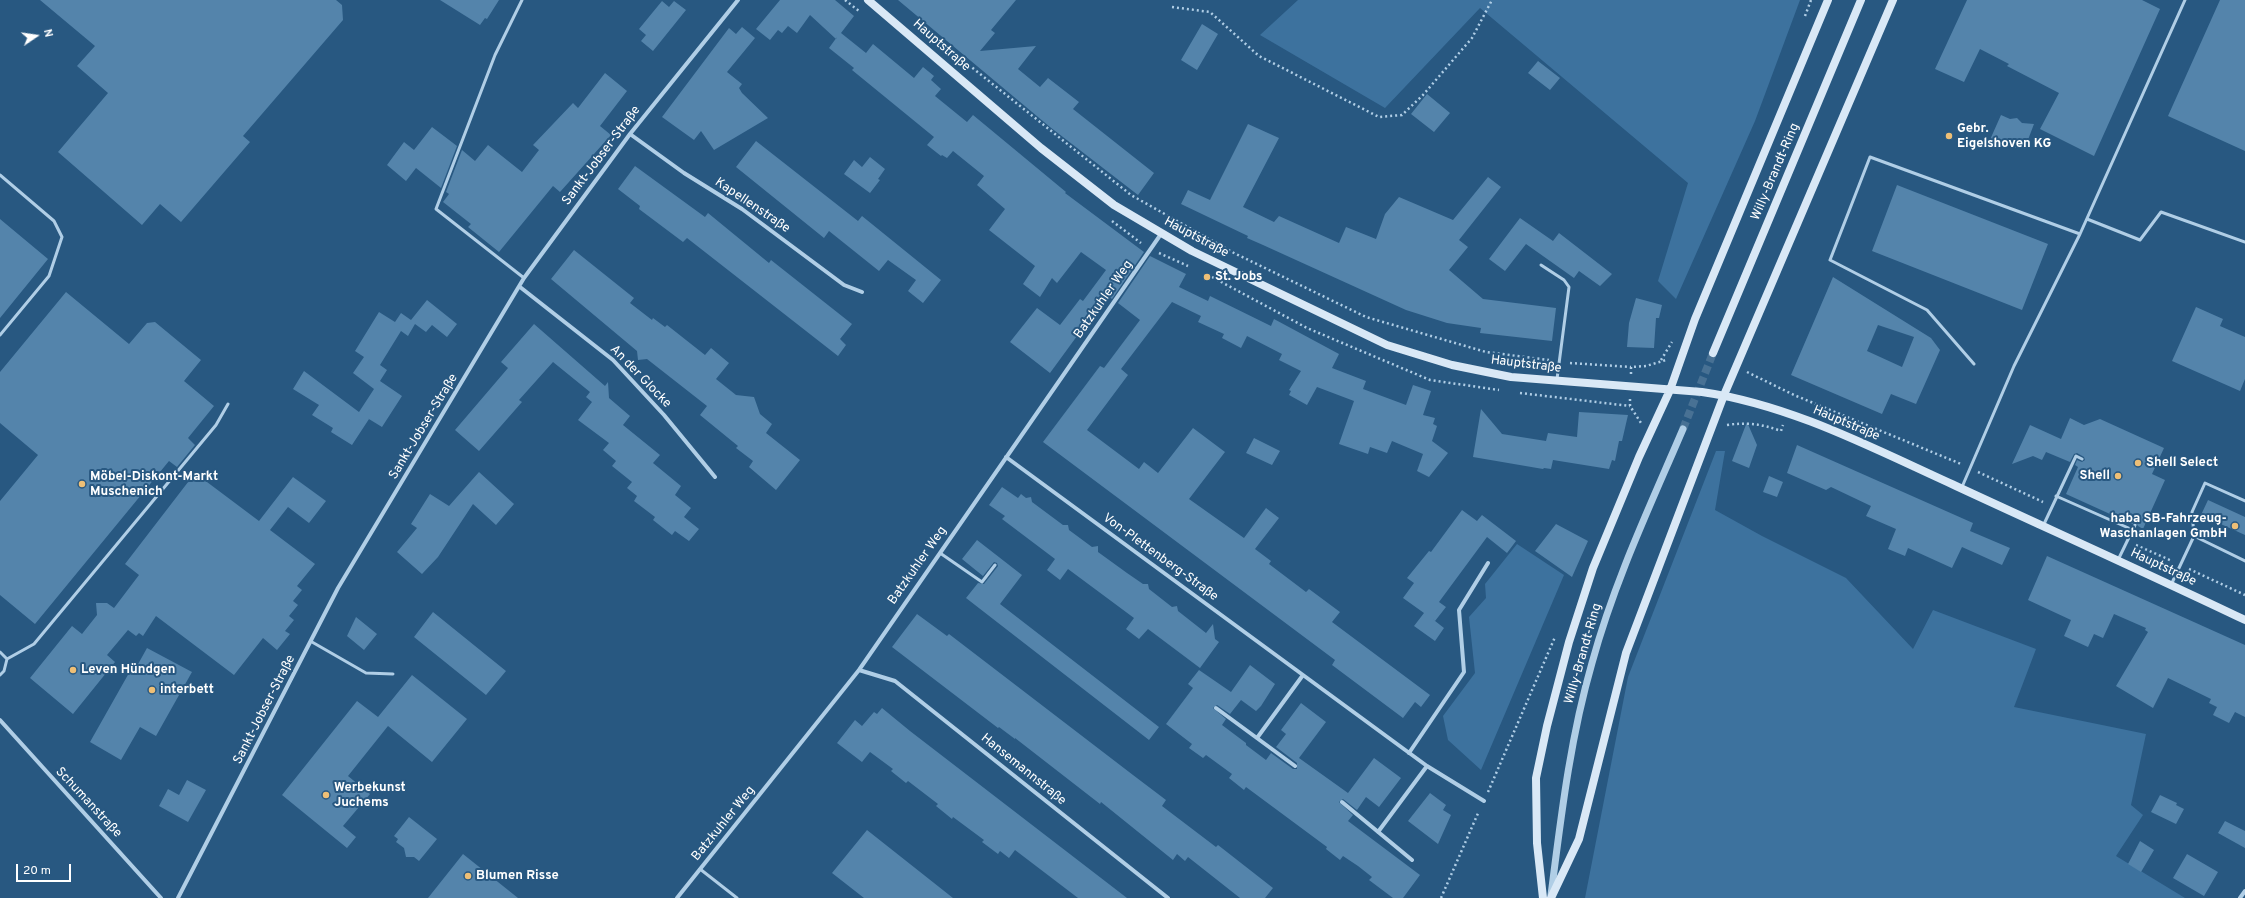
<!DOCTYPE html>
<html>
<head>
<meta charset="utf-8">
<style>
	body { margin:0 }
	#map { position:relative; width:2245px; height:898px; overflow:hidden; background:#285881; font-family:Overpass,sans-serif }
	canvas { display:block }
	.north { position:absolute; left:16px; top:16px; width:40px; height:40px; -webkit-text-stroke:3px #285881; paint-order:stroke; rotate:77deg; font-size:11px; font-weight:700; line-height:16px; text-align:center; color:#fff }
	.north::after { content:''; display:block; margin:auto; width:14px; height:18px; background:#fff; clip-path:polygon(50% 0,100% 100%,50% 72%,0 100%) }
	.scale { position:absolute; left:16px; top:864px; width:55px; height:18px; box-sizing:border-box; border:2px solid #fff; border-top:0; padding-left:5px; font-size:12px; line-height:14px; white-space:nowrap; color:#fff; -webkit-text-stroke:3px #285881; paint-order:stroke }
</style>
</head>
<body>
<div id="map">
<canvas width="2245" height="898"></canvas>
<div class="north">N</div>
<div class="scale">20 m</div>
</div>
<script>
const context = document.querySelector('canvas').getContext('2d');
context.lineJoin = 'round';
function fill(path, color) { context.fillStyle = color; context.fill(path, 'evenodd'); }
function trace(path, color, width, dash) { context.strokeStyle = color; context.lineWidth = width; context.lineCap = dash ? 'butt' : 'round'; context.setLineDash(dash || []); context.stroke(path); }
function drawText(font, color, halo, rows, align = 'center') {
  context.font = font + ' Overpass,sans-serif'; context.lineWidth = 4; context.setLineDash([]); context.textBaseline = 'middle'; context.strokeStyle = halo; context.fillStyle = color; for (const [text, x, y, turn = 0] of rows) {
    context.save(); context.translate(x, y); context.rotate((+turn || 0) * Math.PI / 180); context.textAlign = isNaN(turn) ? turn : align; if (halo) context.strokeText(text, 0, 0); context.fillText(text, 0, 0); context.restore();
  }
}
const green = new Path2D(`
	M1298 0H1800L1755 121 1676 299 1658 281 1688 183 1480 8 1385 108 1260 35Z
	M1716 451H1725L1715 510 1762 536 1846 578 1913 649 1933 610 2036 649 2014 707 2146 734 2131 805 2143 815 2116 856 2185 898H1585L1628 677Z
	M1517 544 1564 575 1481 770 1448 740 1443 716 1475 673 1469 617 1486 598 1485 584Z`);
const building = new Path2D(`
	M40 0H336L342 5 343 20 243 136 250 142 181 222 160 204 142 225 58 152 108 93 77 66 95 46Z
	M440 0H499L487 19 485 18 480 25Z
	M780 0H835L854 16 841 33 866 53 873 44 914 78 923 67 934 76 931 80 941 89 935 96 967 122 973 115 1066 192 1065 193 1144 252 1112 299 1107 295 1050 373 1010 342 1037 308 1060 325 1080 299 1083 301 1106 270 1081 252 1057 283 1052 278 1040 297 1023 284 1035 266 989 230 1005 209 977 185 984 176 953 151 947 158 942 155 941 156 927 145 934 137 852 70 854 68 829 48 837 37 836 39 810 15 797 33 788 26 782 33 778 30 770 40 756 29Z
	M898 0H1016L991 30 995 33 980 51 1036 46 1018 69 1040 87 1048 78 1079 102 1073 109 1154 173 1138 195 1050 127Z
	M1967 0H2142L2160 9 2094 156 2040 129 2059 93 2007 66 2009 64 1980 49 1964 82 1935 69Z
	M2220 0H2245V151L2168 116Z
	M662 1 669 7 674 1 686 10 653 51 641 41 646 35 639 29Z
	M1202 24 1218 34 1197 70 1181 60Z
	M742 27 755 38 727 72 742 84 739 88 742 93 768 118 714 150 701 131 694 140 662 117 729 28 736 34Z
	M1538 61 1560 78 1550 90 1528 73Z
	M605 73 627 91 600 126 611 135 560 192 553 186 499 252 468 227 471 224 443 202 449 194 446 192 462 150 475 161 488 145 522 172 539 150 533 145 573 103 578 108Z
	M1427 94 1450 113 1434 132 1411 114Z
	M2001 115 2010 119 2017 118 2022 123 2034 124 2026 145 2018 148 1997 145 1989 142Z
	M1248 124 1279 138 1243 207 1274 222 1279 216 1339 243 1346 227 1376 239 1385 214 1399 197 1453 220 1488 177 1501 187 1459 240 1468 247 1449 270 1483 299 1556 308 1552 341 1480 333 1481 328 1447 323 1406 310 1263 245 1247 238 1248 236 1181 204 1188 190 1210 200Z
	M432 127 457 146 441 188 416 168 406 181 387 165 404 142 414 150Z
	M756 141 858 221 862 216 941 280 923 303 908 291 916 280 888 260 879 271 829 231 824 238 736 167Z
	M870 157 885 169 878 179 880 180 870 193 844 174 854 160 862 167Z
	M635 166 705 217 708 213 769 263 771 260 852 324 840 339 846 345 838 356 687 238 683 242 639 209 640 206 618 189Z
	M1897 185 2048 244 2022 310 1872 251Z
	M1520 218 1553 241 1559 233 1612 274 1600 286 1579 271 1574 278 1526 244 1505 271 1489 259Z
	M0 219 48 259 0 318Z
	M574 250 634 298 630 303 652 320 653 318 665 327 667 325 705 355 711 348 729 363 716 379 736 395 754 397 760 414 772 424 766 433 800 460 776 490 749 467 753 461 736 448 738 446 700 415 707 406 647 359 638 360 637 351 551 279Z
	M1150 256 1186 274 1179 287 1208 301 1210 296 1271 326 1274 319 1339 354 1332 368 1366 381 1363 389 1406 405 1413 385 1431 391 1423 415 1435 418 1433 424 1437 426 1432 441 1448 453 1429 477 1417 471 1423 454 1392 441 1387 453 1370 447 1368 454 1339 444 1354 401 1317 387 1307 405 1289 395 1291 391 1289 390 1301 371 1279 360 1282 354 1247 336 1241 348 1222 338 1224 334 1198 322 1201 316 1172 302 1121 369 1128 375 1087 430 1139 469 1144 462 1158 473 1193 428 1225 452 1189 499 1244 538 1266 508 1279 518 1255 549 1271 561 1269 564 1306 592 1309 589 1340 612 1332 622 1430 695 1421 707 1415 702 1403 718 1332 665 1335 660 1043 442 1100 366 1104 368 1140 320 1118 303Z
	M1833 277 1931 338 1940 350 1916 404 1891 394 1882 414 1791 375ZM1878 325 1914 337 1902 367 1867 351Z
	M66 292 129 344 147 323 155 322 201 360 184 381 214 406 188 438 195 445 177 467 169 461 35 624 0 595V501L38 455 0 423V372Z
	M1636 298 1662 305 1659 318H1656L1654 348 1627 347 1629 323Z
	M427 300 457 324 447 337 432 325 426 332 415 324 408 336 401 331 380 365 387 370 380 381 402 396 382 427 364 416 369 419 352 445 331 432 333 428 312 415 319 405 293 389 304 371 359 412 374 389 353 373 364 357 355 351 379 312 395 322 401 313 411 320Z
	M2196 307 2223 319 2220 326 2245 337V379L2240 391 2172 361Z
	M534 324 605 386 608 382 609 398 630 416 623 425 660 455 653 463 681 486 675 495 691 508 684 517 699 529 689 541 675 531 672 535 653 520 655 517 634 501 637 496 627 488 632 482 612 466 616 461 603 450 609 443 578 420 592 402 586 397 590 392 553 362 519 400 522 402 479 451 455 430 508 368 501 362Z
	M1481 409 1502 434 1546 441 1548 433 1577 437 1579 412 1628 415 1622 441H1619L1615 461 1612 460 1609 469 1553 460 1551 469 1544 468 1543 469 1473 457Z
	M2070 418 2084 425 2100 419 2164 448 2152 474 2165 480 2143 529 2138 526 2136 522 2132 524 2066 494 2078 467 2075 465 2077 460 2082 462 2085 460 2084 457 2077 453 2074 454 2070 462 2046 452 2042 460 2033 456 2012 464 2030 425 2061 439Z
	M1747 422 1757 445 1749 468 1732 461Z
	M1254 438 1280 451 1272 465 1246 453Z
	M1797 445 1973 523 1970 531 2010 548 2002 565 1962 547 1952 568 1908 548 1905 556 1888 549 1896 529 1866 516 1871 506 1831 487 1826 490 1787 473Z
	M479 472 514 504 496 525 473 504 438 557 422 574 397 552 417 528 411 524 430 494 449 506Z
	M195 473 259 521 293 477 326 501 309 523 288 507 270 530 315 564 297 586 302 590 293 601 298 605 289 616 294 620 285 631 290 634 277 650 263 638 234 675 156 616 143 636 139 633 136 636 128 630 107 655 115 662 73 714 30 678 72 626 82 634 97 615 96 603H107L114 608 139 575 125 564Z
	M1769 476 1783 482 1777 497 1763 492Z
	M1002 487 1018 498 1021 494 1026 498 1031 497 1032 502 1063 525H1068L1069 530 1092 547 1098 546V552L1127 573 1143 584H1148L1149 589 1172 607 1177 606 1178 611 1206 633 1213 624 1215 639 1219 642 1200 668 1148 629 1139 639 1126 629 1134 618 1068 569 1060 580 1047 570 1055 559 1002 519 1005 516 989 505Z
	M2208 500 2245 517V535L2201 515Z
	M1462 510 1477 521 1482 515 1516 541 1507 553 1487 537 1439 602 1446 607 1435 621 1430 617 1444 628 1435 641 1414 626 1424 613 1403 598 1414 583 1407 578 1429 551 1431 552Z
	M1556 524 1588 541 1572 577 1535 551Z
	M977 540 1022 575 1000 604 1159 727 1149 740 966 598 978 583 984 584 998 566 997 563 994 562 983 576 962 559Z
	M2047 556 2245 645V717L2235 712 2229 723 2213 715 2217 707 2209 703 2211 699 2168 678 2153 708 2116 686 2148 632 2145 630 2146 628 2114 614 2103 638 2094 634 2088 647 2064 636 2071 620 2028 600Z
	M433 612 506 671 486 695 414 637Z
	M917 614 947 636 949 634 1133 775 1166 800 1162 806 1216 847 1218 845 1273 888 1265 898H1240L1188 857 1185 861 1177 854 1173 860 1101 802 1100 804 1015 738V739L999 727 998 728 892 647Z
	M356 617 377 634 364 650 347 636Z
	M147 648 192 672 156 736 140 727 121 760 90 742 129 673 132 675Z
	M1250 665 1275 684 1261 706 1256 711 1241 700 1230 714 1217 705 1213 708 1226 719 1222 725 1246 743V745L1266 760 1271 753 1293 769H1297V763L1276 747 1286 734 1281 730 1301 703 1326 722 1299 758 1348 793 1374 758 1401 778 1379 807 1366 797 1357 810 1343 799 1339 802 1353 815 1348 821 1420 875 1403 898H1393L1369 880 1372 877 1358 866 1343 856 1340 860 1326 849 1327 847 1246 787 1244 790 1229 778 1232 774 1206 755 1203 758 1189 748 1192 744 1166 724 1193 688 1188 684 1199 670 1231 692Z
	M412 675 467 719 432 762 388 726 348 776 370 794 343 826 356 837 347 848 282 795 357 701 378 717Z
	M882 708 910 731 1127 898H1078L1015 850 1009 858 1000 851 998 854 982 842 984 840 953 817 952 819 936 806 938 804 908 781 906 783 891 771 893 769 870 752 862 762 837 743 855 720 862 726 874 712 877 714Z
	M187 780 206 790 188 822 159 806 168 789 179 795Z
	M1430 793 1446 805 1443 810 1451 815 1438 844 1408 821Z
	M2160 795 2177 803 2176 805 2184 809 2176 824 2151 812Z
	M409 817 437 839 419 861 414 857H406L404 848 396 842 398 839 394 836Z
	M2225 821 2245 831V848L2218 833Z
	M867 830 953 898H864L832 873Z
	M2140 841 2154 850 2141 872 2128 864Z
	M463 854 518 898H428Z
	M2187 854 2218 872 2204 896 2173 878Z`);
const secondaryTunnel = new Path2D(`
	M1683 429 1713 353`);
const path = new Path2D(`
	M845 0 859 11
	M1172 7 1210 12 1259 56 1379 117 1402 115 1423 95 1472 38 1492 0
	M1805 16 1811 0
	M949 49 1131 195 1234 253 1366 317 1486 352 1549 360
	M1112 221 1141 243
	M1159 253 1188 266
	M1212 277 1307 328 1430 380 1499 390
	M1661 360 1672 342
	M1570 363 1631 367
	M1747 372 1794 395 1961 464
	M1631 374V367L1646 366 1666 360
	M1520 393 1630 406
	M1630 399V406L1641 423
	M1727 425C1747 422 1762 424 1781 431L1783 425
	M1978 472 2043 502
	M2136 545 2172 561
	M2189 569 2245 595
	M1488 792 1555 637
	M1441 898 1479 811`);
const service = new Path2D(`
	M522 0 495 55 436 209 524 278
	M0 175 54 221 62 237 49 276 0 335
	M2087 219 2140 240 2161 212 2245 242
	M1541 265 1564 280 1569 287 1557 379
	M1974 364 1927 310 1830 260 1870 157 2080 234
	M1962 487 2014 366 2080 234 2185 0
	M2056 496 2133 530
	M2044 524 2076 456 2082 459
	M2194 536 2192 512 2205 483 2245 501
	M940 553 982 582 995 565
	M2118 560 2135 525
	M2171 585 2194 536 2245 561
	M312 642 366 673 393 674
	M0 652 7 659 4 671 0 675
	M7 659 34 644 216 425 228 404
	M700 869 737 898`);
const minor = new Path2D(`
	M630 134 684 173 742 209 844 285 862 292
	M520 287 613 360 664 415 715 477
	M1006 457 1427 766 1484 801
	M859 670 895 681 1168 898
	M1216 708 1295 766
	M0 720 161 898
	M1257 738 1303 675
	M1409 753 1464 672 1459 610 1488 563
	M1342 802 1412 860
	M1378 832 1427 766
	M178 898 338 588 524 278 630 134 738 0
	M677 898 859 670 1161 234
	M2240 898 2245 891`);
const tertiary = new Path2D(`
	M1551 895C1561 817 1570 739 1592 663 1614 582 1650 506 1683 429`);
const secondary = new Path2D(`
	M868 0 1041 148 1114 205 1192 251 1387 345 1452 365 1511 377 1702 392C1792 405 1874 449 1956 486 2053 531 2149 574 2245 620
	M1713 353 1861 0
	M1543 898 1537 843 1536 778 1547 726 1569 642 1593 568 1639 457 1670 390 1695 319 1828 0
	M1551 898 1579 839 1626 653 1724 395 1893 0`);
const markers = [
	[1949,136,4,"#eebf76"],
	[1207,277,4,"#eebf76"],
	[2138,463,4,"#eebf76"],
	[2118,476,4,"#eebf76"],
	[82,484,4,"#eebf76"],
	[2235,526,4,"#eebf76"],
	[73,670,4,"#eebf76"],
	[152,690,4,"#eebf76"],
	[326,795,4,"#eebf76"],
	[468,876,4,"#eebf76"]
];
const streetNames = [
	["Hauptstraße",941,46,41],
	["Sankt-Jobser-Straße",602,156,-53],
	["Willy-Brandt-Ring",1776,172,-67],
	["Kapellenstraße",752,206,34],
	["Hauptstraße",1196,238,28],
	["Batzkuhler Weg",1104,300,-55],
	["Hauptstraße",1526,365,7],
	["An der Glocke",640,377,46],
	["Hauptstraße",1846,424,23],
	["Sankt-Jobser-Straße",424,427,-59],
	["Von-Plettenberg-Straße",1160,558,36],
	["Batzkuhler Weg",918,566,-55],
	["Hauptstraße",2163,568,25],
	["Willy-Brandt-Ring",1584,654,-74],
	["Sankt-Jobser-Straße",265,710,-63],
	["Hansemannstraße",1023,770,39],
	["Schumanstraße",88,803,47],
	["Batzkuhler Weg",724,824,-51]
];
const poiNames = [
	["Gebr.",1957,129],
	["Eigelshoven KG",1957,144],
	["St. Jobs",1215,277],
	["Shell Select",2146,463],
	["Shell",2110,476,"right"],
	["Möbel-Diskont-Markt",90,477],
	["Muschenich",90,492],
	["haba SB-Fahrzeug-",2227,519,"right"],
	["Waschanlagen GmbH",2227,534,"right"],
	["Leven Hündgen",81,670],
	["interbett",160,690],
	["Werbekunst",334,788],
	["Juchems",334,803],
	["Blumen Risse",476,876]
];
fill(green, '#3d729e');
fill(building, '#5484ab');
trace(secondaryTunnel, '#487194', 8, [8, 4]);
trace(path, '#b0cee6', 2.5, [2, 3]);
trace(service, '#b0cee6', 3);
trace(minor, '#b0cee6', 4);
trace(tertiary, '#b0cee6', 7);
trace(secondary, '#d9e8f6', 8);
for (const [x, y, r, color] of markers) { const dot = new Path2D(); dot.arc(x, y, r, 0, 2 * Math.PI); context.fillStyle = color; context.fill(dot); trace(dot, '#285881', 1.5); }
drawText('13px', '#fff', '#285881', streetNames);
drawText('bold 13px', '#fff', '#285881', poiNames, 'left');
</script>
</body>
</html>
